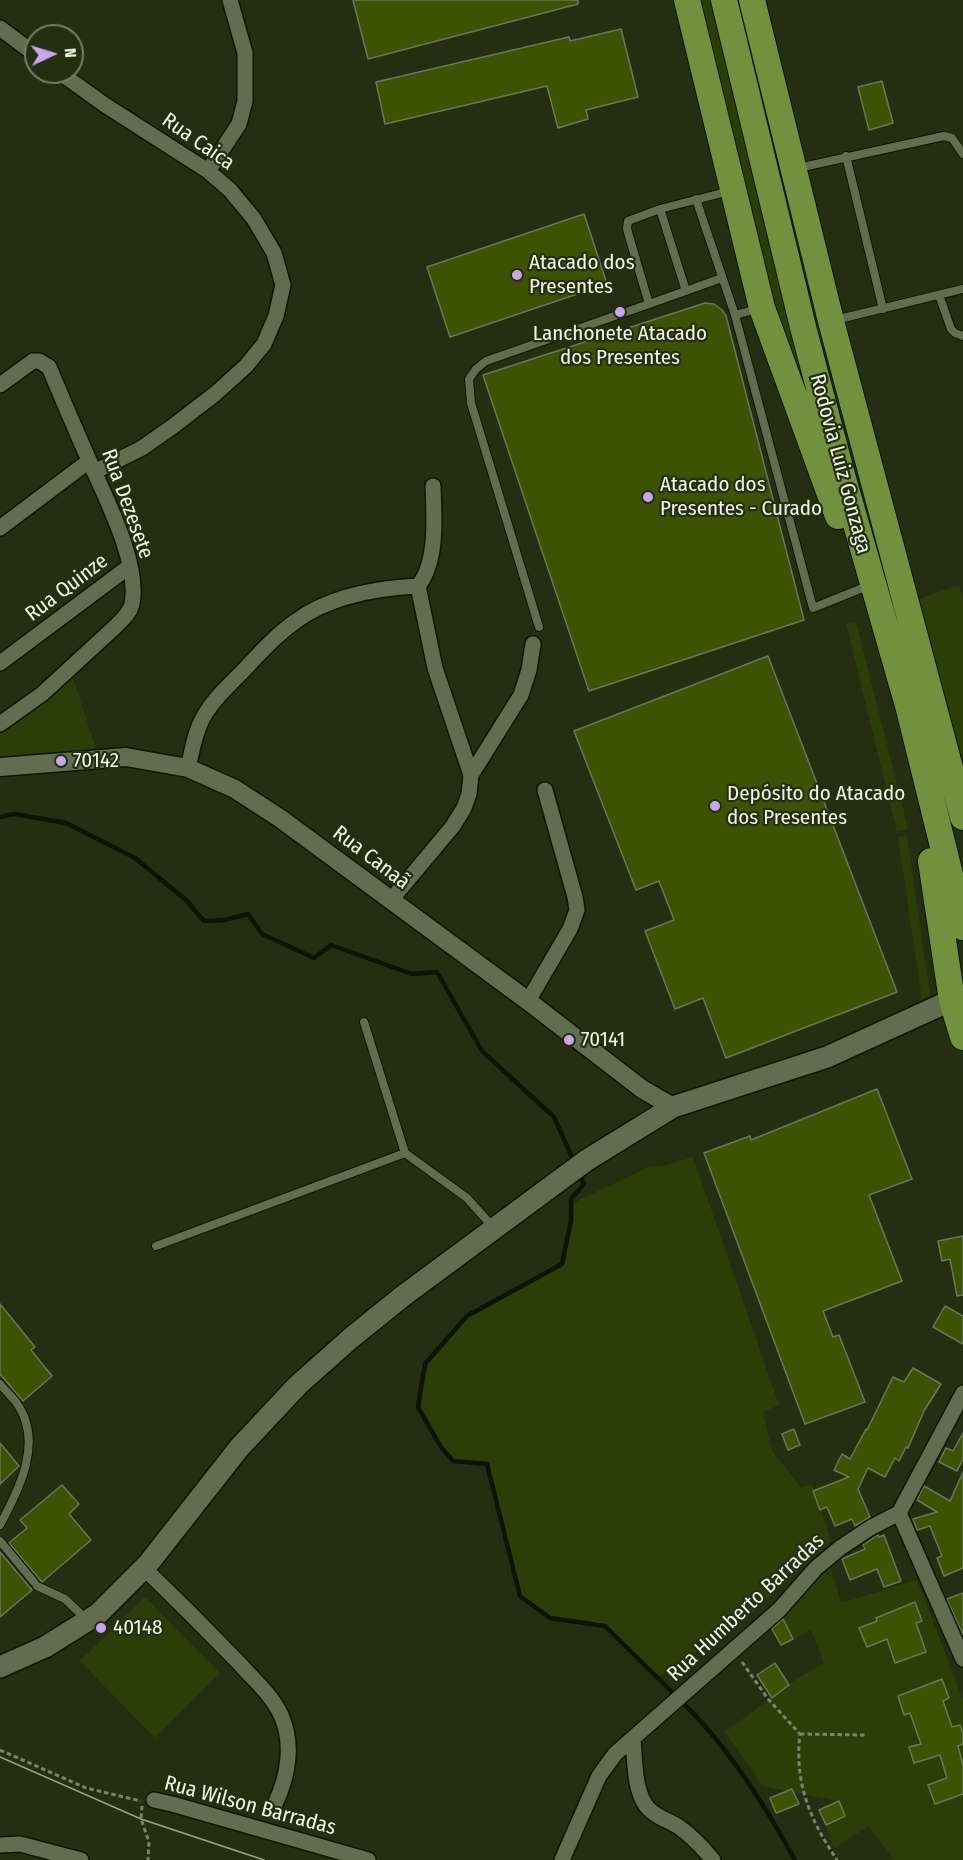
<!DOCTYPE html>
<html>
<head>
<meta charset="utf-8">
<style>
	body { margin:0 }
	#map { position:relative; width:963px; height:1860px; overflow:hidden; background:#242f12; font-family:"Fira Sans Condensed",sans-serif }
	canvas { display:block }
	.north { position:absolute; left:24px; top:24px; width:60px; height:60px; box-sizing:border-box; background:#242f12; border:2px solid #757f66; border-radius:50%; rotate:86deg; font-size:16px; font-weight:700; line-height:24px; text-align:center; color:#eff6e5 }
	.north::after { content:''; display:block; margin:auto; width:21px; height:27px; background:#c9a5ee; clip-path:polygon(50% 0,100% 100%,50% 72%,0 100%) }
</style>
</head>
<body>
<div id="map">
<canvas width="963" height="1860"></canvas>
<div class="north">N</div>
</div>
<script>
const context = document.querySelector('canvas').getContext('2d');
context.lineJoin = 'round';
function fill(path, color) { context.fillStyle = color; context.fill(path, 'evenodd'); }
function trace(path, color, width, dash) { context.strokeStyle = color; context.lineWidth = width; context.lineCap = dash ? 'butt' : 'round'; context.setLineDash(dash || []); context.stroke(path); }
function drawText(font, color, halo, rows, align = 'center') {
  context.font = font + ' "Fira Sans Condensed",sans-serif'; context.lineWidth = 4.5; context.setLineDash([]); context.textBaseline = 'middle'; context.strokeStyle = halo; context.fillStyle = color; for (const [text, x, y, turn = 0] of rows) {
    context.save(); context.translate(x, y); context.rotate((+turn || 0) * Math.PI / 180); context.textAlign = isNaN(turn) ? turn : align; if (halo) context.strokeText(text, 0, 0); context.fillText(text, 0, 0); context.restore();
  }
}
const green = new Path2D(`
	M693 0H715L818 414 773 321Z
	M959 585 963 599V780L916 600Z
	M856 622 908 828 897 832 846 623Z
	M73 678 97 752 0 762V733Z
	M907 836 930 995 922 999 898 837Z
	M693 1157 779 1405 763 1412 772 1451 801 1487 812 1484 831 1541 744 1620 657 1678 605 1626 550 1618 520 1596 487 1464 453 1461 441 1447 418 1407 425 1364 467 1316 562 1264 571 1221V1207L579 1200 651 1166H663Z
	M830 1565 841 1603 917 1580 963 1700V1860H894L869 1826 834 1848 826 1825 845 1816 839 1801 763 1786 725 1732 794 1681 824 1663 811 1630 793 1639 781 1616Z
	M145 1597 220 1673 155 1738 80 1661Z`);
const stream = new Path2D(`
	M0 817 14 814 66 823 135 858 186 900 204 921 225 920 248 914 262 934 314 958 331 945 412 974 437 972 482 1051 554 1117 574 1162
	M579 1172 584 1184 571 1199V1221L562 1264 467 1316 425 1364 418 1407 441 1447 453 1461 487 1464 520 1596 550 1618 605 1626 675 1695
	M681 1701C725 1743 766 1807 795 1860`);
const building = new Path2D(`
	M353 0H578V4L368 59Z
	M621 29 638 97 586 110 588 119 558 128 547 86 385 124 376 82 569 37 570 41Z
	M882 81 893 123 869 130 858 87Z
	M584 214 607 284 450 337 427 267Z
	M705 303 714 304 722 310 726 316 804 620 589 691 483 375Z
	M768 656 897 992 726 1058 703 998 675 1009 645 931 674 920 659 881 636 890 574 731Z
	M877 1089 912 1179 869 1195 902 1281 823 1311 833 1337 839 1335 865 1402 805 1424 704 1153 750 1136 751 1140Z
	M963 1236V1295L957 1296 950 1259 942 1261 938 1241Z
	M0 1304 35 1347 31 1350 52 1376 23 1401 0 1374Z
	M945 1306 963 1316V1344L933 1327Z
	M913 1368 941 1384 924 1411 908 1448 906 1447 899 1461 895 1458 885 1477 868 1468 858 1489 870 1517 855 1526 852 1519 835 1526 827 1507 820 1510 813 1491 849 1477 834 1470 842 1454 850 1459 866 1429 867 1430 893 1377 904 1382Z
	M794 1429 800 1445 788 1450 782 1434Z
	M963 1433V1459L957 1471 939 1462 946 1448 953 1451Z
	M0 1443 19 1466 0 1484Z
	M963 1472V1568L944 1576 937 1558 942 1556 930 1526 917 1530 913 1519 937 1512 917 1500 924 1486 950 1501Z
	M62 1485 79 1504 69 1514 91 1540 42 1582 9 1543 27 1528 20 1520Z
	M878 1535 879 1537 884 1535 901 1581 884 1587 877 1569 850 1580 842 1559 865 1549 863 1545Z
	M0 1552 32 1590 0 1617Z
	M963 1593V1635L947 1599Z
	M915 1602 922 1621 916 1623 926 1652 895 1663 887 1639 867 1647 859 1628 877 1621 876 1618Z
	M783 1619 793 1639 781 1645 772 1629Z
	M775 1663 789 1685 772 1698 757 1675Z
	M942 1679 949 1698 943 1701 952 1727 960 1725 963 1734V1744L958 1746 963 1766V1794L935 1804 928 1785 947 1778 940 1755 914 1763 909 1747 921 1744 910 1713 904 1715 898 1696Z
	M792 1789 799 1804 776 1813 770 1798Z
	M839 1801 845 1816 826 1825 819 1810Z`);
const path = new Path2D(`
	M742 1662 768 1699 800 1734C794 1782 810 1820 837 1860
	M800 1734 865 1735
	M0 1750 86 1788 141 1801
	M142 1806 141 1819 149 1842 148 1860`);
const service = new Path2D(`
	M846 156 883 309
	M798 168 944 136 952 138 963 154
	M696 199 735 315 757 309
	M660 209 686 291
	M939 295 951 329 955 333 963 336
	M649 304 722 278
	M735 315 813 608 865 587
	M835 320 963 289
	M539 627 471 403 469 379 476 369 486 361 649 304 627 229 628 221 660 209 730 191
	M364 1022 405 1153
	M156 1246 405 1153 467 1198 493 1227
	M0 1384C5 1390 11 1396 16 1402 44 1441 20 1488 0 1525
	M0 1541 34 1582
	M37 1586 65 1599 85 1618`);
const minor = new Path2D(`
	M0 28 36 55
	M59 72 105 105 208 171 230 190 254 219 274 253 283 285 276 316 264 344 246 366 215 394 172 427 142 448 94 472
	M208 171 239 124 245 101V53L230 0
	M0 385 33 361H39L49 367C62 398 75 429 89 460 105 497 140 563 132 604 130 613 123 619 116 626L42 694 0 724
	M0 528 89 461
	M418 586C438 562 434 515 433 486
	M0 663 130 566
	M188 768C192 751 195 731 204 716 214 699 229 685 243 671 260 653 276 635 296 621 330 596 377 588 418 586
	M471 775 521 695 529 670 533 644
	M391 900 453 826 464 808 469 794 471 775 435 668 418 586
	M528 1001 570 929 577 910 575 897 545 790
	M899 1513 963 1659
	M144 1568C176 1599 207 1630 238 1662 253 1679 271 1694 281 1715 294 1744 288 1777 275 1804
	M633 1740C635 1760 634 1787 645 1804 652 1816 668 1820 679 1827 692 1836 703 1848 713 1860
	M154 1800 172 1804 368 1860
	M0 1845 20 1844 81 1860
	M562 1860 599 1776 615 1754 779 1610 816 1568 840 1548 870 1528 899 1513 963 1393`);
const tertiary = new Path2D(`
	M0 767 126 757 188 768 235 789 281 819 528 1001 642 1089 673 1107`);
const secondary = new Path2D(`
	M0 1667 45 1647 98 1614 148 1564 239 1448 298 1385 351 1338 403 1296 587 1160 673 1107 827 1057 952 1000`);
const trunk = new Path2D(`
	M687 0 762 308 838 516
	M724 0 803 327 842 475 909 709 963 927
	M752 0 831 321 963 817
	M931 861 952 1000 963 1037`);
const tram = new Path2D(`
	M0 1757 141 1819 264 1860`);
const markers = [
	[517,275,6,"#c9a5ee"],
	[620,312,6,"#c9a5ee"],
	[648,497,6,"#c9a5ee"],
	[61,761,6,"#c9a5ee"],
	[715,806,6,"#c9a5ee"],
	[569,1040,6,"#c9a5ee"],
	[101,1628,6,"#c9a5ee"]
];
const streetNames = [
	["Rua Caica",198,142,35],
	["Rodovia Luiz Gonzaga",840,464,75],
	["Rua Dezesete",127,504,70],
	["Rua Quinze",67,588,-37],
	["Rua Canaã",371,858,37],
	["Rua Humberto Barradas",746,1608,-43],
	["Rua Wilson Barradas",250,1806,15]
];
const poiNames = [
	["Atacado dos",529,263],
	["Presentes",529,287],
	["Lanchonete Atacado",620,334,"center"],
	["dos Presentes",620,358,"center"],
	["Atacado dos",660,485],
	["Presentes - Curado",660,509],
	["70142",73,761],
	["Depósito do Atacado",727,794],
	["dos Presentes",727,818],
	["70141",581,1040],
	["40148",113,1628]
];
fill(green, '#2c3e08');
trace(stream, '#0a1400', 4.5);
fill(building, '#3b5302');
trace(building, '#6a7758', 1.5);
trace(service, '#0d1700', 10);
trace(minor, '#0d1700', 18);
trace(tertiary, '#0d1700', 21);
trace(secondary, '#0d1700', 24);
trace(trunk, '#0d1700', 28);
trace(path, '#7a846c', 3, [4.5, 3]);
trace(service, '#606d4e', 8);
trace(minor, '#606d4e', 15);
trace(tertiary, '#606d4e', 18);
trace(secondary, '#606d4e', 21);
trace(trunk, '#72903e', 26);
trace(tram, '#9ba38d', 1.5);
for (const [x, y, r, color] of markers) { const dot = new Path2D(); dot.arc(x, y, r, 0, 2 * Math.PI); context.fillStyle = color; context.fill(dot); trace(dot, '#242f12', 2); }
drawText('21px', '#eff6e5', '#242f12', streetNames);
drawText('21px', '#eff6e5', '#242f12', poiNames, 'left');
</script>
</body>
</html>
